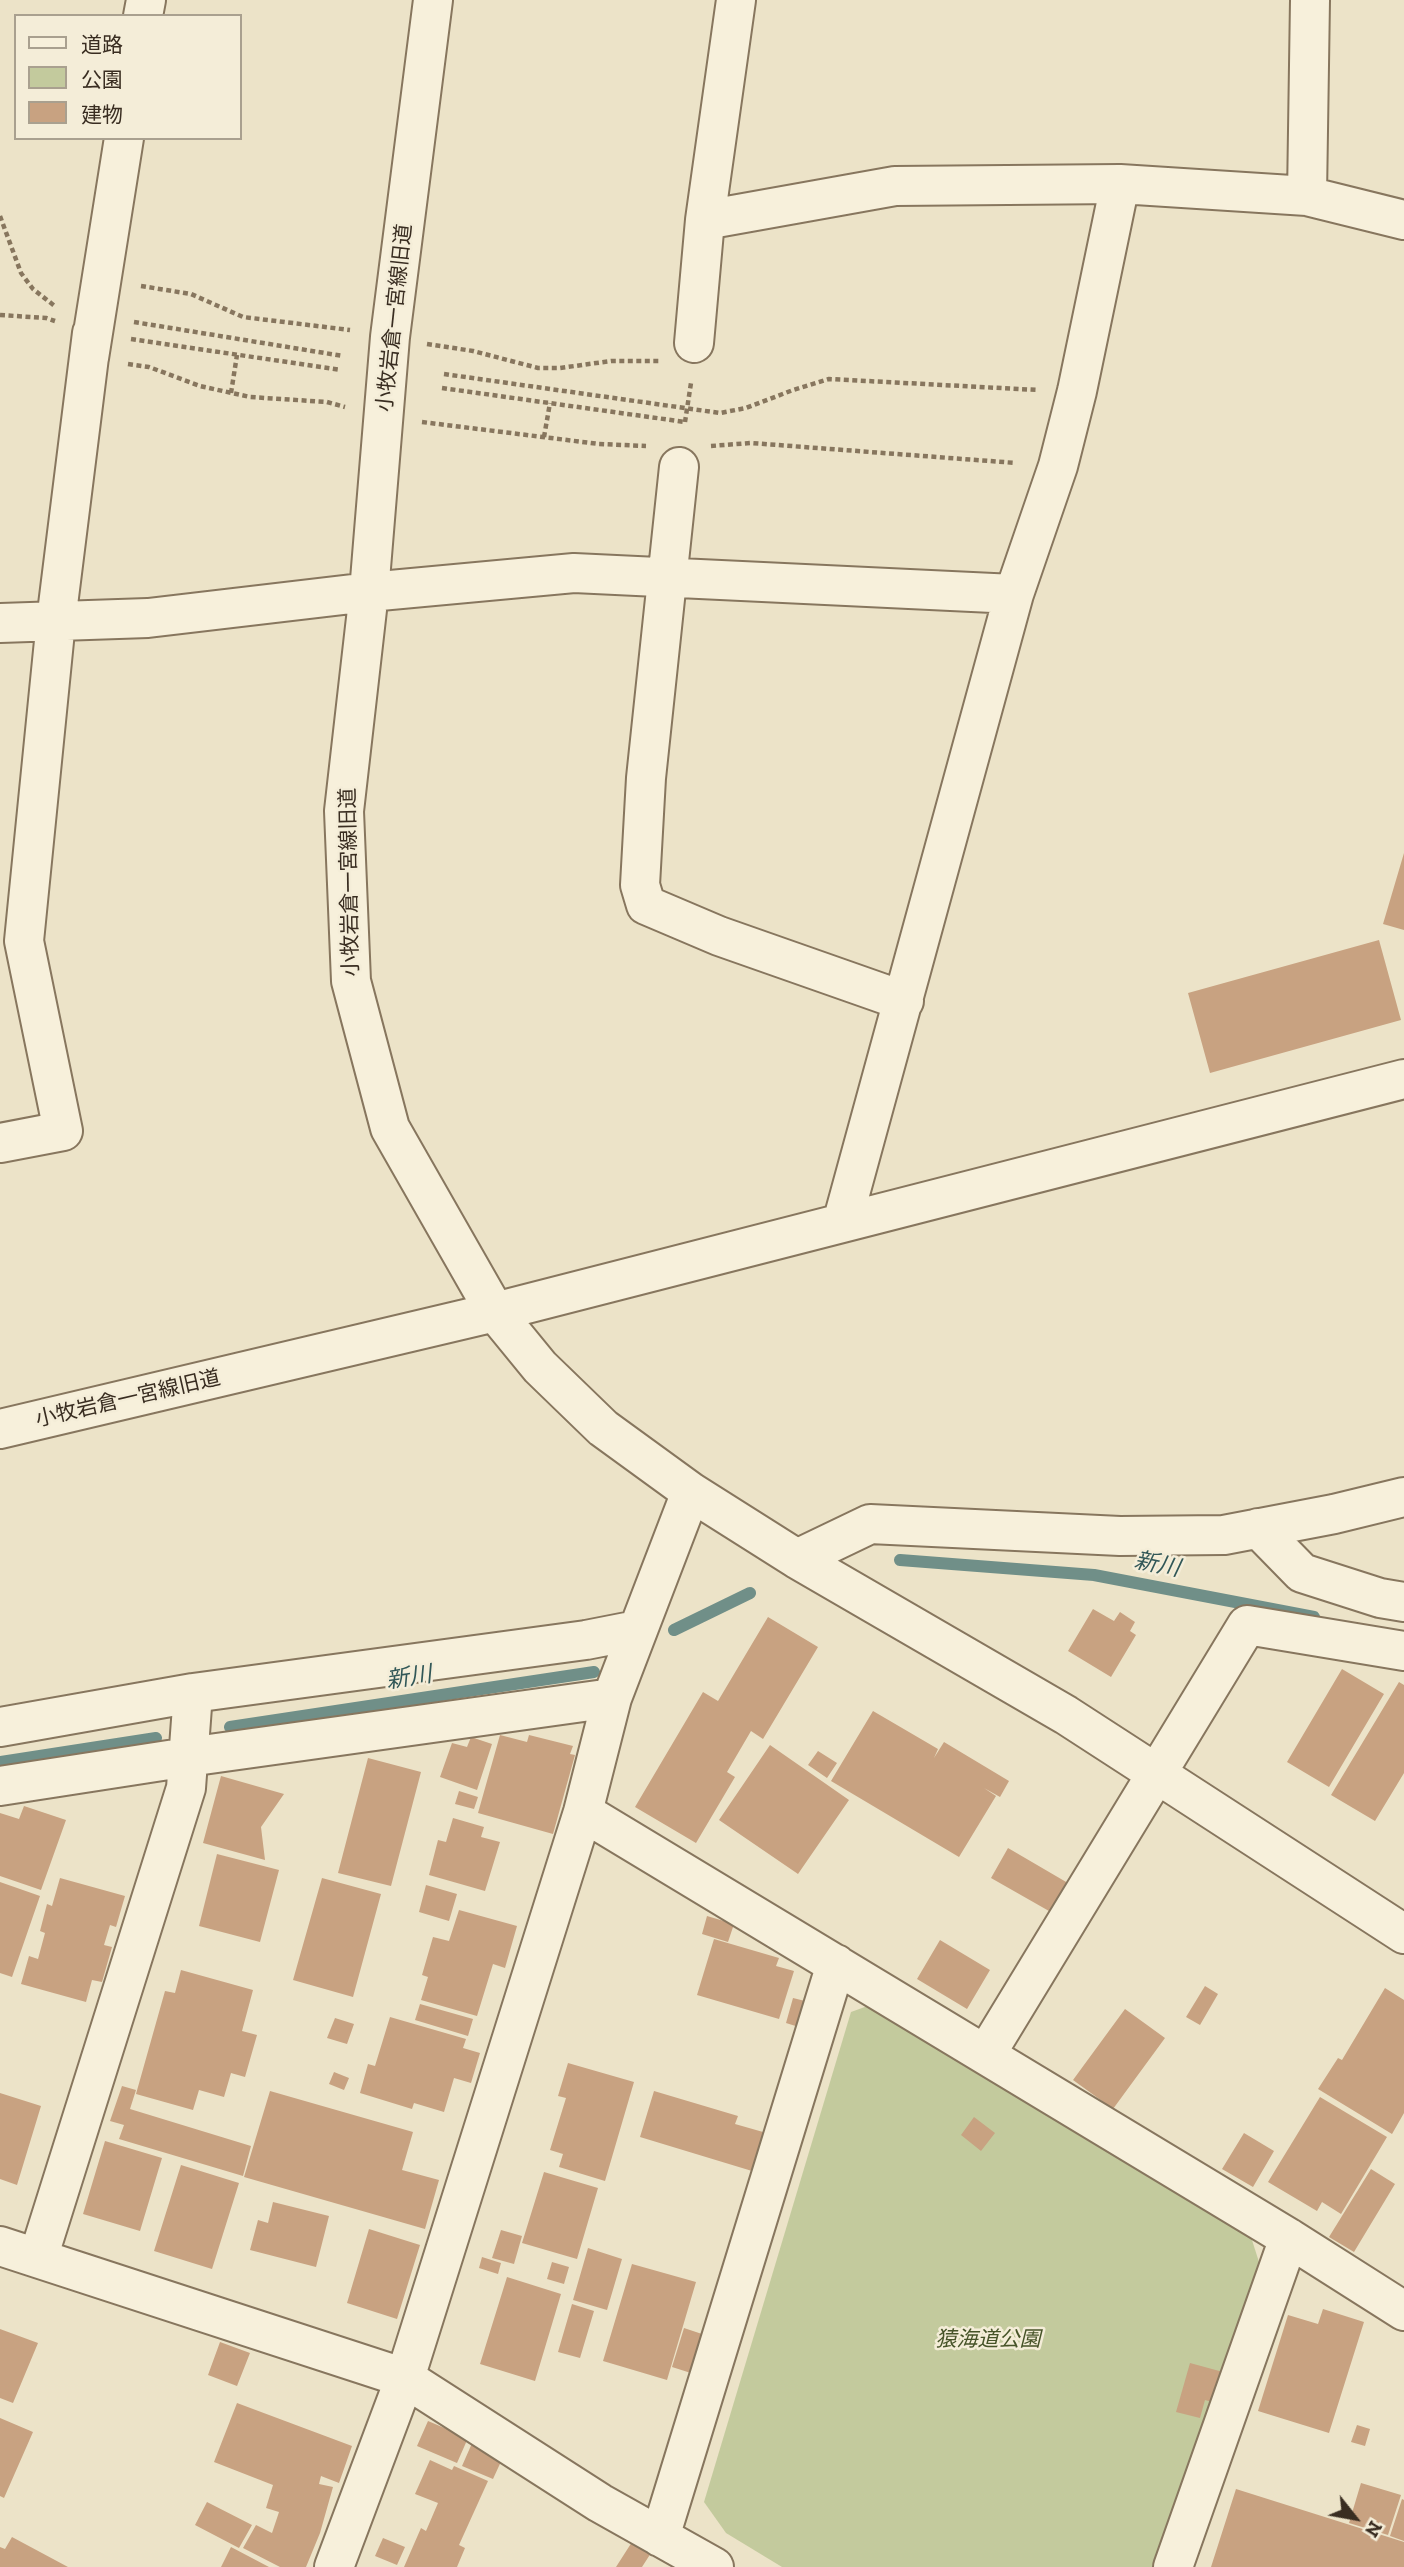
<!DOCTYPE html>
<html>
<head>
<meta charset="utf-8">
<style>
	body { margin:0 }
	#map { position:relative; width:1404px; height:2567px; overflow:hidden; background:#ece3c8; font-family:"Zilla Slab","Noto Sans JP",serif }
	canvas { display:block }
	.legend { position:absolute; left:14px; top:14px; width:228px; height:126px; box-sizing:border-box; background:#f4edd8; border:2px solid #a9a08f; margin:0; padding:9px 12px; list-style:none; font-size:21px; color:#392d21 }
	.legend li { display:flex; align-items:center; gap:14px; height:35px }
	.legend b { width:35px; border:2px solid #a9a08f }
	.north { position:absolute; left:1320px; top:2483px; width:70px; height:70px; -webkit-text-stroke:5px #f4edd8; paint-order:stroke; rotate:121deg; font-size:19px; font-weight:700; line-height:28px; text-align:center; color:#392d21 }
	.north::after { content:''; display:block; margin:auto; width:24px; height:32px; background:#392d21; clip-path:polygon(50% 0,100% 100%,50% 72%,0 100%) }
</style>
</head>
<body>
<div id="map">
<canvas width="1404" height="2567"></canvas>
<ul class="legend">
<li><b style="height:9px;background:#f7f0db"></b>道路</li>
<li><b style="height:19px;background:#c3ca9d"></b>公園</li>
<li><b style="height:19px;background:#c8a281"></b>建物</li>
</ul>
<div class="north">N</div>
</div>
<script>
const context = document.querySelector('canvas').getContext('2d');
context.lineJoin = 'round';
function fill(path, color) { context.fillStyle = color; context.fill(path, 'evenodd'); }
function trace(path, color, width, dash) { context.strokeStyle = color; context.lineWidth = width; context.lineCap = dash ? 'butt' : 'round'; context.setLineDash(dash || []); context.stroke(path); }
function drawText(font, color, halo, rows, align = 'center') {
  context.font = font + ' "Zilla Slab","Noto Sans JP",serif'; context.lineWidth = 5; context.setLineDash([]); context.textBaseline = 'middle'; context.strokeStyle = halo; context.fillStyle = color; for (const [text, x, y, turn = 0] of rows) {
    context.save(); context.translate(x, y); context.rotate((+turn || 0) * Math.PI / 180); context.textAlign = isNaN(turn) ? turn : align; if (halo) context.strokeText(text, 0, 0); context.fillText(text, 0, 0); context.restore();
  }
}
const green = new Path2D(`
	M876 2003 1251 2237 1259 2262 1221 2405 1166 2567H782L726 2533 704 2502 851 2012Z`);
const stream = new Path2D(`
	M900 1560 1094 1575 1314 1617
	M674 1630 750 1593
	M230 1727 594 1672
	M0 1762 156 1738`);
const building = new Path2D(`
	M1404 853V930L1383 924Z
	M1379 940 1401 1020 1210 1073 1188 993Z
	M1093 1609 1114 1621 1120 1612 1135 1622 1130 1631 1136 1635 1111 1677 1068 1651Z
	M768 1617 818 1647 763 1739 751 1731 727 1772 735 1777 696 1843 635 1807 703 1692 718 1701Z
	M1342 1669 1384 1694 1329 1787 1287 1762Z
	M1399 1682 1404 1685V1773L1375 1821 1331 1795Z
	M873 1711 938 1749 934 1758 944 1742 1009 1781 1000 1797 984 1788 996 1796 959 1857 831 1781Z
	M500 1735 527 1742 529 1735 573 1746 570 1754 575 1755 553 1834 478 1813Z
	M471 1737 492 1744 477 1790 440 1777 452 1743 467 1747Z
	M770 1745 849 1800 798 1874 719 1820Z
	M818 1751 837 1763 827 1778 808 1765Z
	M368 1758 421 1772 391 1886 338 1873Z
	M221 1776 284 1794 261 1827 265 1860 203 1843Z
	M459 1791 478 1797 474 1809 455 1804Z
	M24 1806 66 1820 41 1890 0 1876V1813L19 1819Z
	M453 1818 484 1827 481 1837 500 1842 485 1891 429 1875 438 1840 446 1842Z
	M1008 1848 1073 1886 1056 1915 991 1878Z
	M217 1854 279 1870 260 1942 199 1926Z
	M60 1878 125 1896 116 1927 110 1925 104 1945 112 1947 102 1982 92 1980 86 2002 21 1984 29 1956 38 1959 45 1933 40 1931 47 1904 52 1906Z
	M322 1878 381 1894 353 1997 293 1980Z
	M0 1882 40 1896 12 1977 0 1973Z
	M426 1885 457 1894 449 1921 419 1912Z
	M459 1910 517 1926 505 1968 493 1964 477 2016 421 2000 428 1977 422 1975 433 1937 449 1941Z
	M707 1916 734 1924 728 1942 702 1934Z
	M714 1939 779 1958 776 1966 794 1971 779 2019 697 1995Z
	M940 1940 990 1970 967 2009 917 1979Z
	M181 1970 253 1990 242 2031 257 2035 245 2077 231 2073 224 2097 199 2090 193 2110 136 2094 165 1991 175 1993Z
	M1205 1986 1218 1994 1200 2025 1186 2017Z
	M1385 1988 1404 2000V2113L1392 2134 1318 2089 1338 2058 1342 2060Z
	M793 1998 809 2002 802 2028 786 2023Z
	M420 2004 473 2019 468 2036 415 2020Z
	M1125 2009 1165 2038 1113 2109 1073 2080Z
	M390 2017 466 2039 463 2048 480 2053 471 2083 454 2078 444 2112 414 2103 412 2109 360 2093 368 2064 375 2066Z
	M335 2018 354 2024 347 2044 327 2038Z
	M568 2063 634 2082 605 2181 559 2167 563 2154 550 2150 566 2098 558 2096Z
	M334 2072 349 2078 344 2090 329 2084Z
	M122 2086 136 2090 130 2109 251 2146 243 2176 119 2139 124 2125 110 2121Z
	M270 2091 413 2132 402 2170 439 2180 425 2229 244 2177Z
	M654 2091 738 2116 735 2124 763 2132 752 2171 640 2137Z
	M0 2093 41 2106 17 2185 0 2179Z
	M1320 2097 1387 2137 1341 2214 1322 2202 1317 2211 1268 2182Z
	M974 2117 995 2133 981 2151 961 2135Z
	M1244 2133 1274 2151 1253 2187 1222 2169Z
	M105 2141 162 2158 140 2231 83 2214Z
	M181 2165 239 2183 212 2269 154 2251Z
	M1371 2169 1395 2184 1354 2252 1329 2237Z
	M544 2172 598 2188 577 2259 522 2243Z
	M273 2202 329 2216 316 2267 250 2250 258 2220 268 2223Z
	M369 2229 420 2245 397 2319 347 2303Z
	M501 2230 522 2236 514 2264 492 2258Z
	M588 2248 622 2259 607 2310 573 2300Z
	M482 2257 501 2263 498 2274 479 2268Z
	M552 2262 569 2267 564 2284 547 2279Z
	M632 2264 696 2282 667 2380 603 2361Z
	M507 2277 561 2294 535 2381 480 2364Z
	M572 2304 594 2311 580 2358 558 2352Z
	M1323 2309 1364 2322 1329 2433 1258 2411 1288 2315 1318 2324Z
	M684 2328 705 2335 694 2374 672 2367Z
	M0 2329 38 2343 13 2403 0 2398Z
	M220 2342 250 2353 237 2386 208 2375Z
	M1190 2363 1223 2372 1215 2403 1205 2400 1200 2418 1176 2412Z
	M237 2403 352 2446 339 2483 321 2476 319 2484 333 2487 320 2533 306 2567H280L243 2548 256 2525 272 2533 279 2512 266 2508 273 2485 214 2462Z
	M0 2418 33 2432 4 2498 0 2496Z
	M428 2421 468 2438 457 2463 417 2446Z
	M1357 2425 1370 2429 1365 2446 1351 2442Z
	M473 2441 504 2455 493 2479 462 2466Z
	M430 2460 452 2470 454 2466 488 2481 459 2545 465 2548 457 2567H404L421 2528 426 2531 438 2503 415 2494Z
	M1361 2483 1401 2495 1388 2535 1349 2523Z
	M1236 2489 1404 2542V2567H1211Z
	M1402 2499 1404 2500V2541L1390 2536Z
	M207 2502 252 2525 239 2548 195 2525Z
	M12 2537 68 2567H0V2547L5 2549Z
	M383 2538 405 2547 397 2565 375 2556Z
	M632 2542 651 2553 642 2567H616Z
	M231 2547 269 2567H221Z`);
const path = new Path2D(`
	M0 216 21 273 33 289 56 307
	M141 286 191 294 243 317 350 330
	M0 315 46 318 55 321
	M134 322 343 356
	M131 339 341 370
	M427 344 473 351 538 368H560L611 361H660
	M128 364 149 367 200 386 250 397 327 402 345 407
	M444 374 720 413 746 408 793 390 829 379 1038 390
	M442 388 685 422
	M231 393 237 355
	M422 422 599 444 646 446
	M685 422 691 383
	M544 437 550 403
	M711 446 751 443 1016 463`);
const minor = new Path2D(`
	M433 0 390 337 369 592 344 811 351 981 390 1128 495 1312 540 1367 603 1428 691 1492 797 1559 1066 1715 1404 1934
	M736 0 705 220 895 186 1120 184 1307 196 1404 220
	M143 16 146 0
	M1307 196 1310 0
	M694 343 705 220
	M89 358 124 138
	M679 467 646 778 640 885 646 905 719 936 904 1001
	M0 623 148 618 369 592 574 573 1014 594
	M0 1143 63 1131 24 941 56 621 92 333
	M842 1223 1014 594 1058 466 1077 391 1120 184
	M0 1429 495 1312 1404 1079
	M1258 1528 1302 1573 1380 1598 1404 1602
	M797 1559 870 1524 1120 1536 1224 1535 1334 1514 1404 1497
	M0 1727 193 1693 586 1640 637 1630
	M0 1786 188 1757 612 1698
	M583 1812 1289 2238 1404 2311
	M986 2054 1247 1625 1404 1651
	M0 2246 405 2378 600 2503 714 2567
	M38 2258 186 1788 193 1693
	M660 2537 836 1964
	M334 2567 405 2378 583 1812 612 1698 691 1492
	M1173 2567 1289 2238`);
const streetNames = [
	["小牧岩倉一宮線旧道",395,318,-84],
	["小牧岩倉一宮線旧道",350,882,-91],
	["小牧岩倉一宮線旧道",128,1399,-13]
];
const parkNames = [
	["猿海道公園",988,2340]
];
const waterNames = [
	["新川",1157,1565,11],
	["新川",409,1678,-9]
];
fill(green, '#c3ca9d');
trace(stream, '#708f88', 12);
fill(building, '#c8a281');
trace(minor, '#87765e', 42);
trace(path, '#87765e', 4.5, [5, 3.5]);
trace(minor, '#f7f0db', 38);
drawText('21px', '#392d21', '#f4edd8', streetNames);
drawText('italic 21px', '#475429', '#f4edd8', parkNames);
drawText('italic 23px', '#315757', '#f4edd8', waterNames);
</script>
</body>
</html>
